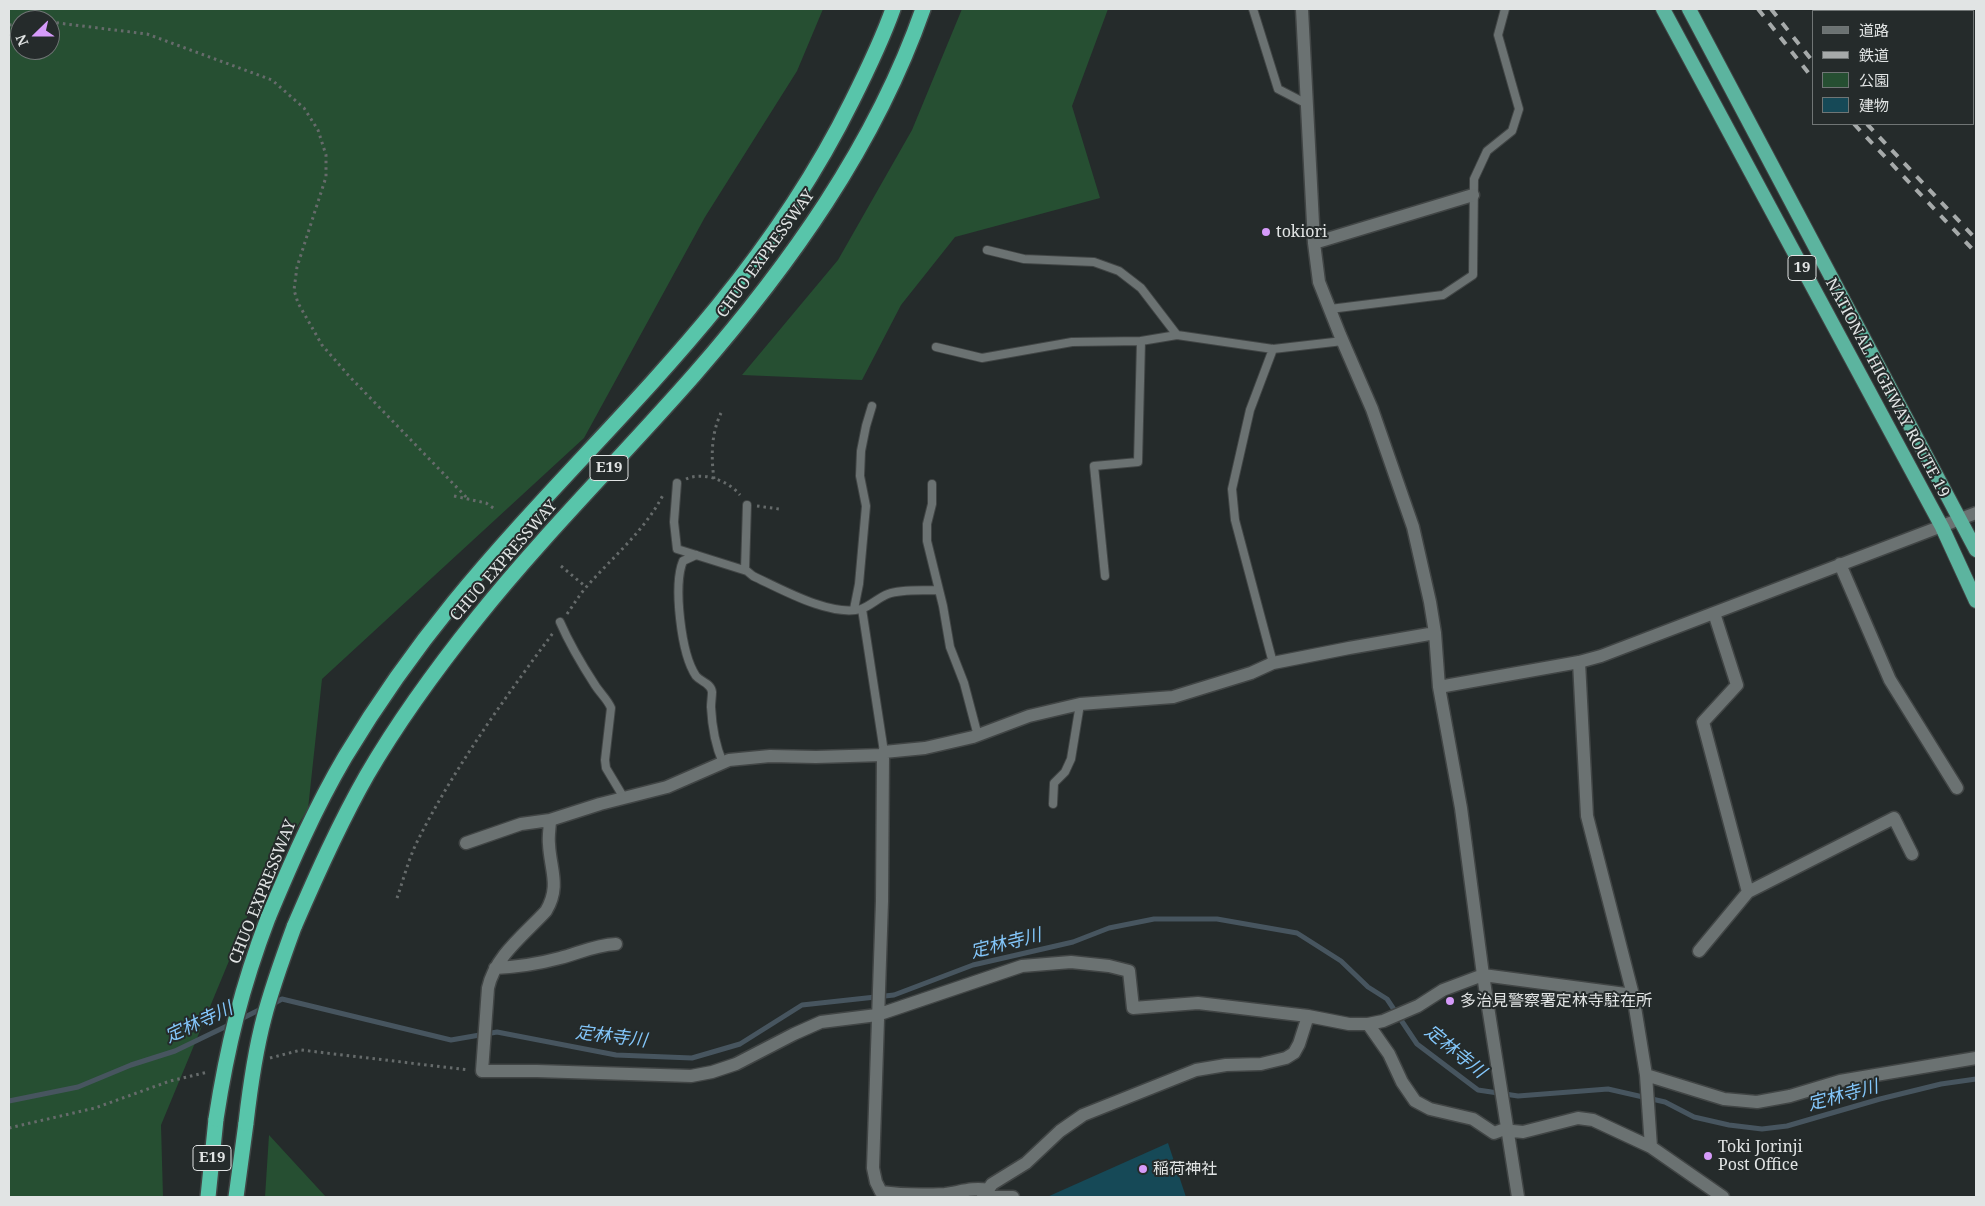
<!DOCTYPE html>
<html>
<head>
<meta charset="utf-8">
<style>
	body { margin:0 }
	#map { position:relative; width:1985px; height:1206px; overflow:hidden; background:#252b2b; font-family:"Noto Serif","Noto Sans JP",serif }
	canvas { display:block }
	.frame { position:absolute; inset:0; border:10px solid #e1e4e4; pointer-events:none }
	.legend { position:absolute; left:1812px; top:10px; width:162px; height:115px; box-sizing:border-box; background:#252b2b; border:1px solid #707575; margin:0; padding:6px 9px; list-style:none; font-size:15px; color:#e1e4e4 }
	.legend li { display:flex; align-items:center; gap:10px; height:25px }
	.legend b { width:25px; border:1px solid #707575 }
	.north { position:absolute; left:10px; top:10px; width:50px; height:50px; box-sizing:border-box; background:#252b2b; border:1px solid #707575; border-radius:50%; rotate:248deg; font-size:14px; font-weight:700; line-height:20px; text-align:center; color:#e1e4e4 }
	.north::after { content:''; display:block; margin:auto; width:18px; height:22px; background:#d69bfa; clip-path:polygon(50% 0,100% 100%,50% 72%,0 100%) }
</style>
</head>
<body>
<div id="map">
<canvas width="1985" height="1206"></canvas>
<div class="frame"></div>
<ul class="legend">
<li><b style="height:6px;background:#6b7272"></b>道路</li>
<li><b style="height:6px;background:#a6aaaa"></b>鉄道</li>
<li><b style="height:14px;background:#264f32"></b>公園</li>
<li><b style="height:14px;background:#164957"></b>建物</li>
</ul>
<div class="north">N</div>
</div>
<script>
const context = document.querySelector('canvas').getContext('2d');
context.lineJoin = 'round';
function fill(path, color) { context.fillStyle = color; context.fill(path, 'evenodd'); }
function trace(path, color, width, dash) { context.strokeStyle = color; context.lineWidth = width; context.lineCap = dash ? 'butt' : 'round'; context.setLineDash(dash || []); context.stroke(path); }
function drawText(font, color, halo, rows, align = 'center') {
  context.font = font + ' "Noto Serif","Noto Sans JP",serif'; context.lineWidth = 4; context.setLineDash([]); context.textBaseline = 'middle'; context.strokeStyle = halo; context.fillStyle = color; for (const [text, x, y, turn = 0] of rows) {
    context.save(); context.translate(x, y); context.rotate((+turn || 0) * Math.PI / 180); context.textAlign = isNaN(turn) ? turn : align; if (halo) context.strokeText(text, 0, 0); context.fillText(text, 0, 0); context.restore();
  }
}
const green = new Path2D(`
	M9 9H823L797 71 705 217 584 438 322 679 308 809 260 886 161 1125 163 1197H9ZM20 20H50V50H20Z
	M962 9H1108L1072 106 1100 198 955 237 901 305 862 380 742 375 838 260 912 130Z
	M269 1135 326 1197H265Z`);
const stream = new Path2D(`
	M271 1005 282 999 451 1040 497 1032 616 1055 692 1058 740 1044 802 1005 894 995 973 965 1073 942 1109 928 1154 919H1217L1297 933 1341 961 1368 987 1387 999 1417 1044 1478 1090 1518 1096 1608 1089 1665 1102 1694 1117 1729 1125 1762 1129 1787 1126 1880 1099 1941 1084 1976 1079
	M239 1020 263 1008
	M9 1101 78 1087 131 1065 175 1051 231 1024`);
const building = new Path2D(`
	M1168 1143 1186 1197H1047Z`);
const path = new Path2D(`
	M50 22 147 34 272 80 304 108 318 130 326 155V177L297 267 294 290 298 303 322 345 349 376 469 500
	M9 25 20 24
	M686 479C703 471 729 481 740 495
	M714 479C711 457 711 434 721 413
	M454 496 486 503 496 510
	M757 506 779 509
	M561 566 586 587
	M567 614C574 604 580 594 588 585 614 556 645 530 663 495
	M397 898C403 881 408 861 416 844 452 771 504 699 553 633
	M270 1058 301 1050 469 1070
	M9 1128 95 1108 170 1081 208 1072`);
const service = new Path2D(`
	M1253 9 1278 89 1307 104
	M987 250 1024 259 1094 262 1119 271 1141 288 1177 335
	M1330 309 1443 295 1473 275 1474 179 1487 151 1512 131 1519 109 1498 35 1505 9
	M936 347 982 358 1072 342 1141 341
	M1273 349 1250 410 1232 489 1235 520 1273 663
	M677 483 674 522 677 549 747 571 753 576C781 589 830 617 861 609 869 607 879 597 888 594 902 589 922 591 938 590
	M932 484V504L927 524V541L943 606 950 647 964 683 978 736
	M696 555 683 561C673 585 681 654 696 676 701 682 711 683 712 692 712 697 711 702 711 707 712 727 715 745 723 763
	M745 570 747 505
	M1105 576 1094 466 1138 462 1141 341 1177 335 1273 349 1343 341
	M854 609 859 584 866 506 860 476 861 451 866 426 872 406
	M862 609 884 752
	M560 622C570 645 582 665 595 685 600 693 608 700 611 708L605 760 606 768 624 798
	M1053 804 1054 783 1065 772 1071 759 1080 704`);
const minor = new Path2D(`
	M1302 9 1314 243 1319 282 1340 335 1372 409 1413 527 1430 602 1435 633 1439 687 1461 808 1483 975 1518 1197
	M1314 243 1473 195
	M1840 564 1890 680 1957 788
	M1579 662 1587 816 1633 995 1646 1075 1651 1147
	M1439 687 1579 662 1601 656 1976 513
	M883 755 882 901 873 1168 876 1182 881 1192C902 1195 924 1195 945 1194 960 1192 973 1187 988 1190
	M550 820C550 827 548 836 549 844 550 869 561 886 546 911 525 934 495 956 488 988L482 1071H537L691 1076 712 1072 736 1064 794 1034 821 1022 877 1015 1022 966 1071 962 1109 966 1129 971 1133 1008 1198 1003 1308 1016 1349 1024H1368L1383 1021 1418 1006 1443 990 1483 975 1633 995
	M466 843 521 824 550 820 600 804 667 787 729 760 770 756 816 757 883 755 884 752 925 748 973 737 1029 716 1080 704 1173 697 1251 673 1273 663 1349 648 1435 633
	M1748 892 1894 818 1912 854
	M1699 951 1748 892 1703 722 1737 685 1714 613
	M495 968C516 967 538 964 560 958 579 953 595 945 616 944
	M1368 1024 1389 1054 1402 1082 1415 1101 1430 1109 1473 1119 1494 1133 1502 1130 1523 1132 1578 1118 1593 1120 1651 1147 1723 1197
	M1646 1075 1724 1099 1757 1102 1790 1096 1840 1081 1976 1058
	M983 1197 992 1184 1026 1163 1060 1131 1083 1115 1196 1070 1226 1065 1261 1064 1286 1058 1294 1053 1299 1044 1308 1016
	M989 1197H1013`);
const trunk = new Path2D(`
	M1663 9 1942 527 1976 601
	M1689 9 1976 550`);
const motorway = new Path2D(`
	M268 918C291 863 315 808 345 757 378 702 414 651 454 602 538 499 635 408 718 306 770 242 816 174 852 101 867 71 882 40 893 9
	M294 927C316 876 339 824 367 775 399 720 437 668 477 618 545 533 623 456 694 375 789 266 875 146 923 9
	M208 1197 216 1119
	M236 1197 246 1123`);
const rail = new Path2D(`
	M1758 9 1814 80
	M1771 9 1814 63
	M1854 124 1976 253
	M1867 124 1976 239`);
const motorwayBridge = new Path2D(`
	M216 1119C227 1047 242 986 268 918
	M246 1123C250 1088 255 1052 264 1018 272 987 283 957 294 927`);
const markers = [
	[1266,232,5,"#d69bfa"],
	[1450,1001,5,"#d69bfa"],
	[1708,1156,5,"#d69bfa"],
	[1143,1169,5,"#d69bfa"]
];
const shields = [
	[1802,268,28],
	[609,468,38],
	[212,1158,38]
];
const shieldNames = [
	["19",1802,268],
	["E19",609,468],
	["E19",212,1158]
];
const poiNames = [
	["tokiori",1276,232],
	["多治見警察署定林寺駐在所",1460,1001],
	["Toki Jorinji",1718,1147],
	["Post Office",1718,1165],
	["稲荷神社",1153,1169]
];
const streetNames = [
	["CHUO EXPRESSWAY",766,254,-54],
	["NATIONAL HIGHWAY ROUTE 19",1887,388,62],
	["CHUO EXPRESSWAY",504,561,-49],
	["CHUO EXPRESSWAY",263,892,-68]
];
const waterNames = [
	["定林寺川",1006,944,-14],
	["定林寺川",199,1023,-25],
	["定林寺川",611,1037,7],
	["定林寺川",1455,1052,39],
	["定林寺川",1843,1096,-15]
];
fill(green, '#264f32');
trace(stream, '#47555f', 5);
fill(building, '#164957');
trace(service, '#414545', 10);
trace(minor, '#414545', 15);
trace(trunk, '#414545', 16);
trace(motorway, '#414545', 18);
trace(path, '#666b6b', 3, [2.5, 4]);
trace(service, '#6b7272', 8);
trace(minor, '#6b7272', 12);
trace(trunk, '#5cb49f', 14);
trace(motorway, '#58c5aa', 15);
trace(rail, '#a6aaaa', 4, [9, 9]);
trace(motorwayBridge, '#414545', 18, []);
trace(motorwayBridge, '#58c5aa', 15);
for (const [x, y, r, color] of markers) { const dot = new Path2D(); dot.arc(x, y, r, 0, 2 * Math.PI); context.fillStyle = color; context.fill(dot); trace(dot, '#252b2b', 2); }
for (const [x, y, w] of shields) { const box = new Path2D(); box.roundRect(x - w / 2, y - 12.5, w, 25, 4); context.fillStyle = '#252b2b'; context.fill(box); trace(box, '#e1e4e4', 1); }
drawText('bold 15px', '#e1e4e4', null, shieldNames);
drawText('16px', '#e1e4e4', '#252b2b', poiNames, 'left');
drawText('16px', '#e1e4e4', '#252b2b', streetNames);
drawText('italic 18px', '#83c6fa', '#252b2b', waterNames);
</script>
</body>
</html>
